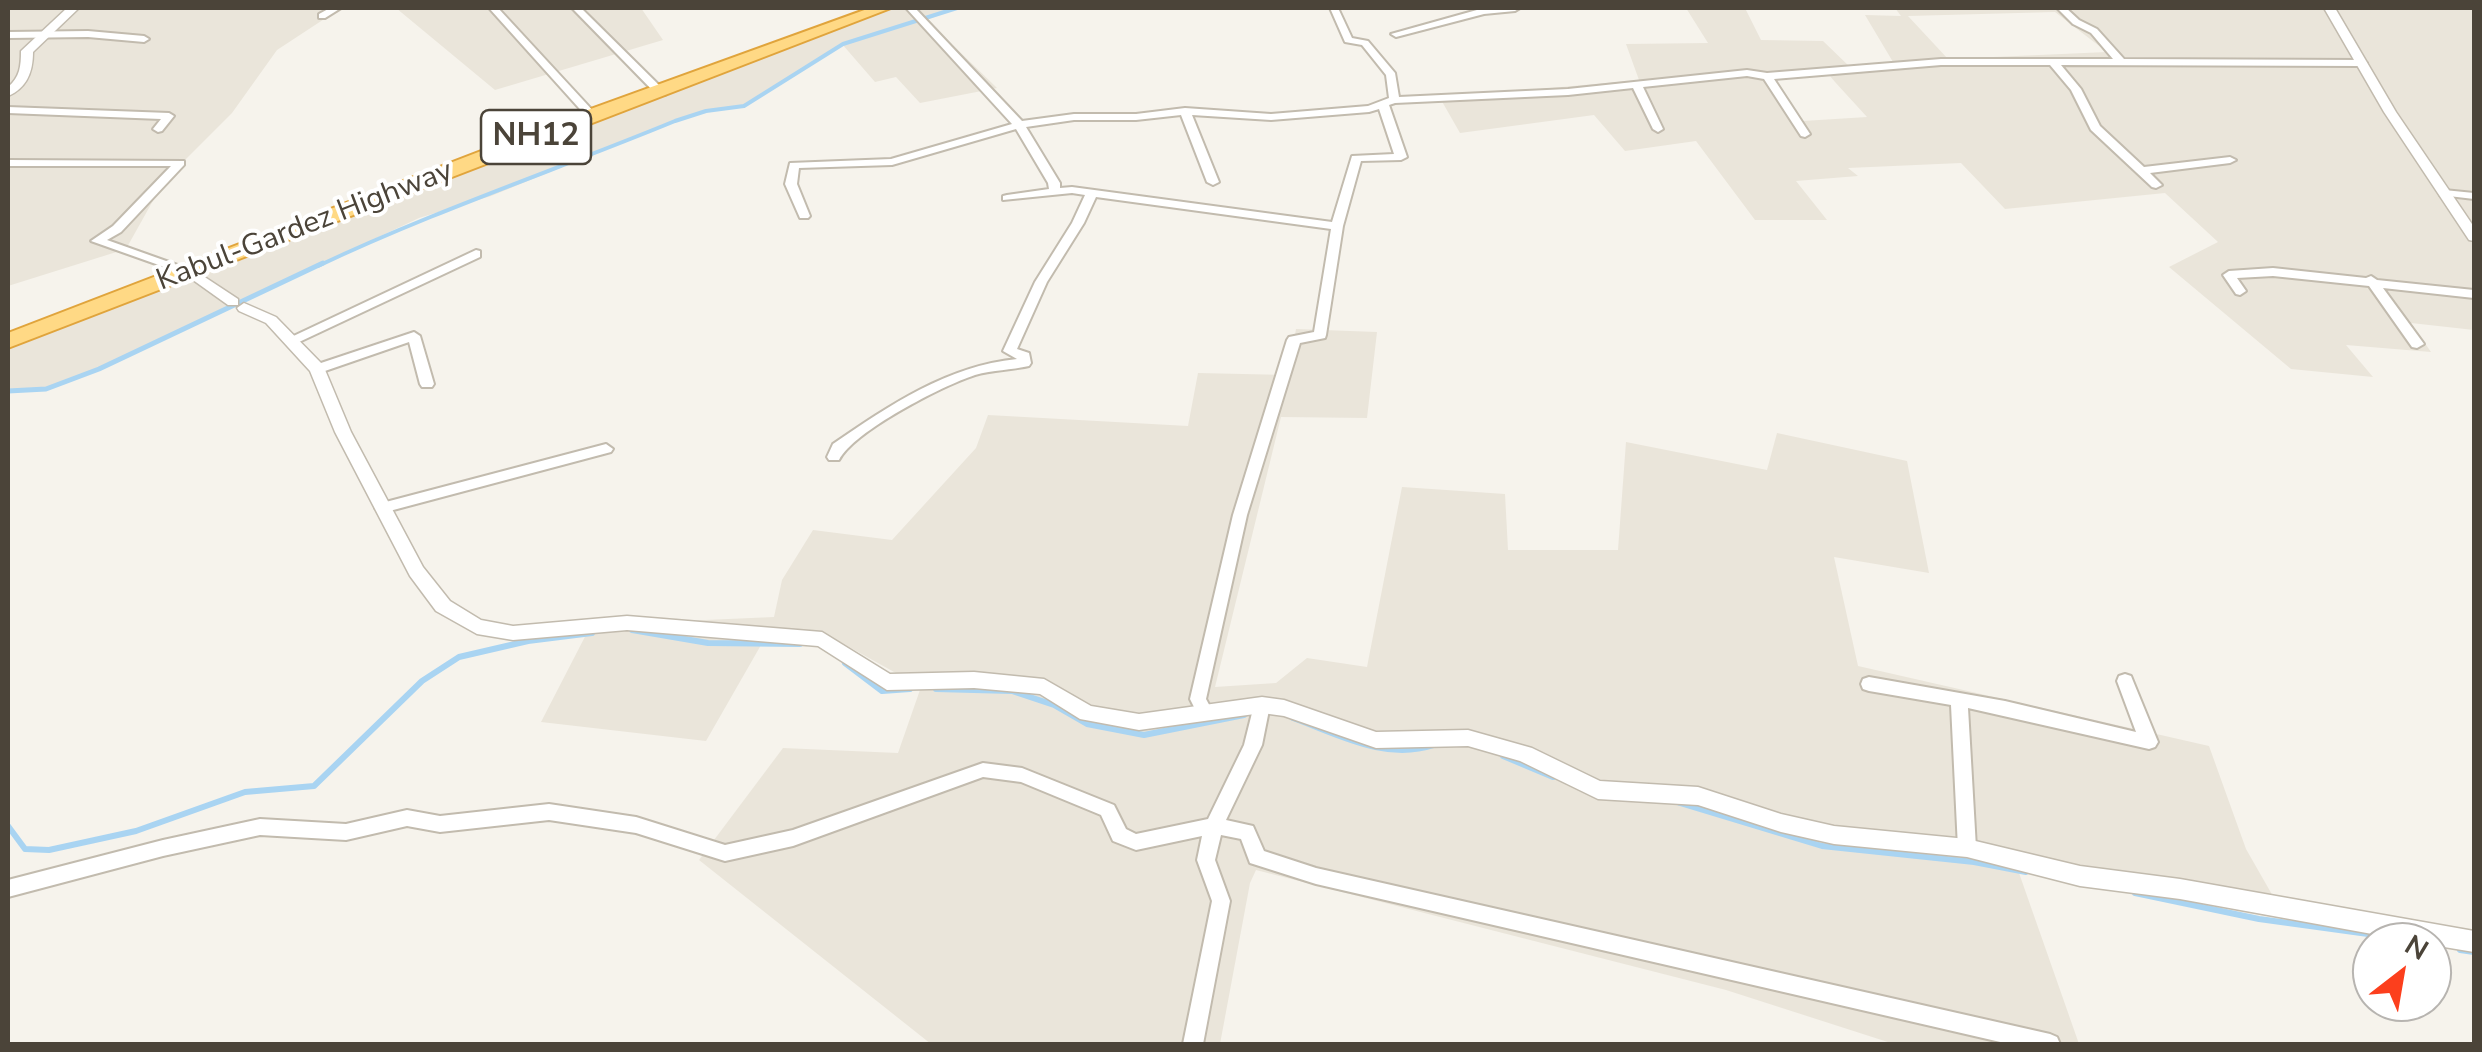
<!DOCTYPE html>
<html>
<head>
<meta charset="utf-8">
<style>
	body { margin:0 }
	#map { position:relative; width:2482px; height:1052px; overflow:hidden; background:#f6f3ec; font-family:"Nunito Sans",sans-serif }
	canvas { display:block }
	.frame { position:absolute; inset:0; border:10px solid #4b4439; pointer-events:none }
	.north { position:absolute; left:2352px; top:922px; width:100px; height:100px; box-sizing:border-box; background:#fff; border:2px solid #b7b4b0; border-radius:50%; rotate:31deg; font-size:28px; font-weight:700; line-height:40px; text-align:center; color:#4b4439 }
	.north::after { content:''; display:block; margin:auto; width:35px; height:45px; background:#fc3f1d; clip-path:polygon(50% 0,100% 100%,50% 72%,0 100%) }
</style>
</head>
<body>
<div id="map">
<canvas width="2482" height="1052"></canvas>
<div class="frame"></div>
<div class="north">N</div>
</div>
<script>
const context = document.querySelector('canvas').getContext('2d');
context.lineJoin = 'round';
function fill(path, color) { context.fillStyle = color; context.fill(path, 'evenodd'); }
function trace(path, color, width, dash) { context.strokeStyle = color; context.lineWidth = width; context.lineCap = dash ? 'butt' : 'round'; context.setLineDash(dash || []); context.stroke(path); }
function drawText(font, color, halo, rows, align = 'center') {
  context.font = font + ' "Nunito Sans",sans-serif'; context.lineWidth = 8; context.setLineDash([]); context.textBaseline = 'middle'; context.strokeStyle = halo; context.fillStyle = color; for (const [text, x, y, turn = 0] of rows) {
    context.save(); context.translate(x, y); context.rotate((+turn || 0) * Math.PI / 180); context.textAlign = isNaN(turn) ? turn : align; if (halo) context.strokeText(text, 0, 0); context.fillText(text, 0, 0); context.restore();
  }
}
const residential = new Path2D(`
	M8 8H341L277 50 232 113 164 181 126 249 8 286Z
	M396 8H641L663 40 495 90Z
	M883 8H957L927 20 997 88 920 103 896 77 875 82 842 44 744 106 706 111 675 121 491 196 419 218 99 369 46 389 8 391V341Z
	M1686 8H1745L1761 40 1823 41 1850 67 1893 62 1865 15 1901 16 1895 8H2474V330L2411 323 2431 352 2346 345 2373 377 2291 369 2169 267 2218 242 2165 193 2005 209 1961 163 1848 168 1858 176 1796 181 1827 220H1755L1696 141 1625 151 1594 115 1460 133 1440 98 1639 80 1626 44 1708 43ZM2055 12 2107 52 1948 59 1908 16ZM1825 70 1835 82 1867 117 1803 121 1773 78Z
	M1296 329 1377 332 1367 418 1281 417 1215 687 1276 683 1307 658 1367 667 1402 487 1505 494 1508 550H1618L1626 442 1767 470 1777 433 1907 461 1929 573 1834 557 1858 666 2209 746 2246 849 2274 898 2019 873 2079 1044H1894L1726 990 1256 870 1250 883 1220 1044H931L699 860 783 748 898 753 921 687 824 633 761 645 706 741 541 722 591 625 774 617 782 580 813 530 892 540 976 448 988 415 1188 426 1198 373 1288 375Z`);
const streamFar2 = new Path2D(`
	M318 266C434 211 556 170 675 121L706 111 744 106 843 44 957 8`);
const streamFar1 = new Path2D(`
	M8 391 46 389 99 369 323 263`);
const stream = new Path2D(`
	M632 630 708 643 800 644
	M845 663 882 691 910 689
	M936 689 1012 691 1054 705 1087 724 1144 735 1244 715
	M1293 718C1340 735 1385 761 1434 745
	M1503 756 1553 777
	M1680 803 1822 846 1974 862 2026 872
	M8 826 25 849 49 850 136 831 245 792 314 786 422 681 459 657 528 641 592 633
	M2135 893 2259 919 2390 937
	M2460 950 2474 952`);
const minor = new Path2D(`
	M330 8H341L325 18H319V14Z
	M489 8H498L595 113V117H587Z
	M572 8H581L665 91V95H657Z
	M906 8H915L1022 121 1074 114H1136L1185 108 1271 114 1368 106 1389 98 1386 75 1362 45 1345 42 1330 8H1338L1352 38 1368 41 1395 73 1399 97 1568 89 1747 70 1767 73 1941 59H2113L2091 33 2073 24 2057 8H2066L2079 20 2097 29 2124 59 2362 60 2367 63 2362 66 2061 65 2081 89 2100 126 2144 167 2230 157 2236 160 2230 163 2150 173 2162 185 2156 188 2152 187 2091 130 2071 90 2050 65H1941L1774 79 1810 134 1805 137 1801 136 1764 79 1747 76 1643 87 1663 129 1658 132 1653 129 1633 88 1568 95 1395 103 1389 105 1407 157 1401 160 1361 161 1343 226 1326 335 1325 338 1300 343 1247 515 1206 699 1213 712 1211 717 1205 719 1199 717 1190 699 1233 515 1287 340 1289 337 1314 332 1331 229 1096 197 1084 223 1047 282 1017 349 1029 353 1031 363 1029 366C1011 370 993 370 975 375 942 386 854 431 839 460H829L827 457 833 444C890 405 947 366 1017 359L1003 351 1035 282 1072 223 1085 195 1072 193 1003 200V196L1007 195 1049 189 1048 183 1016 129 892 165 799 168 797 184 810 216 808 218H800L785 184 790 163 891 159 1012 124ZM1379 109 1394 154 1352 156 1332 222 1072 187 1060 188V183L1026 127 1074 120H1136L1181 115 1207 182 1213 185 1219 182 1192 115 1271 120 1369 112Z
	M1484 8H1520L1515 11 1484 14 1396 37 1391 34Z
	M88 31 144 36 149 39 144 42 88 37 8 38V32Z
	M8 107 169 113 174 116 162 131 158 132 153 129 161 119 8 113Z
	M8 160 184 161V165L121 232 107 240 197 272 191 276 187 275 91 241 113 226 171 166H8Z
	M2444 190 2474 193V199L2440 195V191Z
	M476 250 480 251V257L297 343 292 344 285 340Z
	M2273 268 2366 278 2371 276 2377 280 2474 290V298L2383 288 2424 344 2417 348 2412 347 2369 286 2273 276 2237 278 2246 291 2240 295 2236 294 2223 275 2229 271Z
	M414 332 420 336 434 384 432 387H422L420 384 409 342 322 372 317 373 310 369 312 366Z
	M606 444 613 449 611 452 382 513 375 508 382 503Z
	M2125 674 2131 676 2133 681 2158 742 2155 747 2149 749 1968 708 1976 848 1974 854 1967 856 1960 854 1958 848 1951 705 1869 691 1863 689 1861 684 1863 679 1869 677 2005 701 2136 732 2117 681 2119 676Z
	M1262 698 1268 700 1270 705 1262 745 1226 820 1253 826 1264 851 1316 868 2050 1034 2057 1037 2060 1044H2009L1316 884 1250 863 1241 839 1221 835 1215 860 1230 901 1203 1044H1183L1212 901 1197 860 1202 836 1136 850 1113 841 1101 815 1021 782 983 777 793 846 725 861 636 833 549 820 440 832 407 826 346 840 260 835 163 856 8 897V880L163 840 260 819 346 824 407 810 440 816 549 804 636 817 725 845 793 830 983 763 1022 768 1114 805 1126 829 1136 834 1208 819 1244 745 1254 705 1256 700Z`);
const tertiary = new Path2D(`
	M67 8H79L33 52C33 72 27 88 8 96V87C20 77 21 66 21 51Z
	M2324 8H2335L2396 112 2474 227V241L2469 240 2384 112Z
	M191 268 238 299V305H228L186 275V269Z
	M244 303 276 317 323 365 351 432 423 567 450 601 481 620 513 626 627 616 822 632 890 674 974 672 1044 679 1091 706 1139 714 1262 697 1284 700 1376 732 1468 730 1532 748 1600 781 1698 787 1781 814 1834 826 1967 839 2080 866 2180 879 2474 931V952L2432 945V942H2416L2180 899 2080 886 1967 857 1834 844 1781 832 1698 805 1598 799 1520 761 1468 746 1376 748 1284 716 1262 713 1139 730 1080 719 1040 694 974 688 887 690 818 646 627 630 513 640 477 634 436 611 410 576 335 432 310 371 266 323 239 311 237 308Z`);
const trunk = new Path2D(`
	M870 8H891L8 348V333L585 111Z`);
const farStreetnames = [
	["Kabul-Gardez Highway",305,227,-21]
];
const shields = [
	[536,137,110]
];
const shieldNames = [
	["NH12",536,137]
];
fill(residential, '#eae5da');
trace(streamFar2, '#a9d4f2', 4);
trace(streamFar1, '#a9d4f2', 5);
trace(stream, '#a9d4f2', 6);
trace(minor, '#c2bbae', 4);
trace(tertiary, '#c2bbae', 3);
trace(trunk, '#e0a43c', 4);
fill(minor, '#fff');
fill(tertiary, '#fff');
fill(trunk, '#ffd985');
drawText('30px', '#4b4439', '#fff', farStreetnames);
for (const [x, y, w] of shields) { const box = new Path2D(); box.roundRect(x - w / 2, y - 27, w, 54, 8); context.fillStyle = '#fff'; context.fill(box); trace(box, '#4b4439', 2.5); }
drawText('bold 32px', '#4b4439', null, shieldNames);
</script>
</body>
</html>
